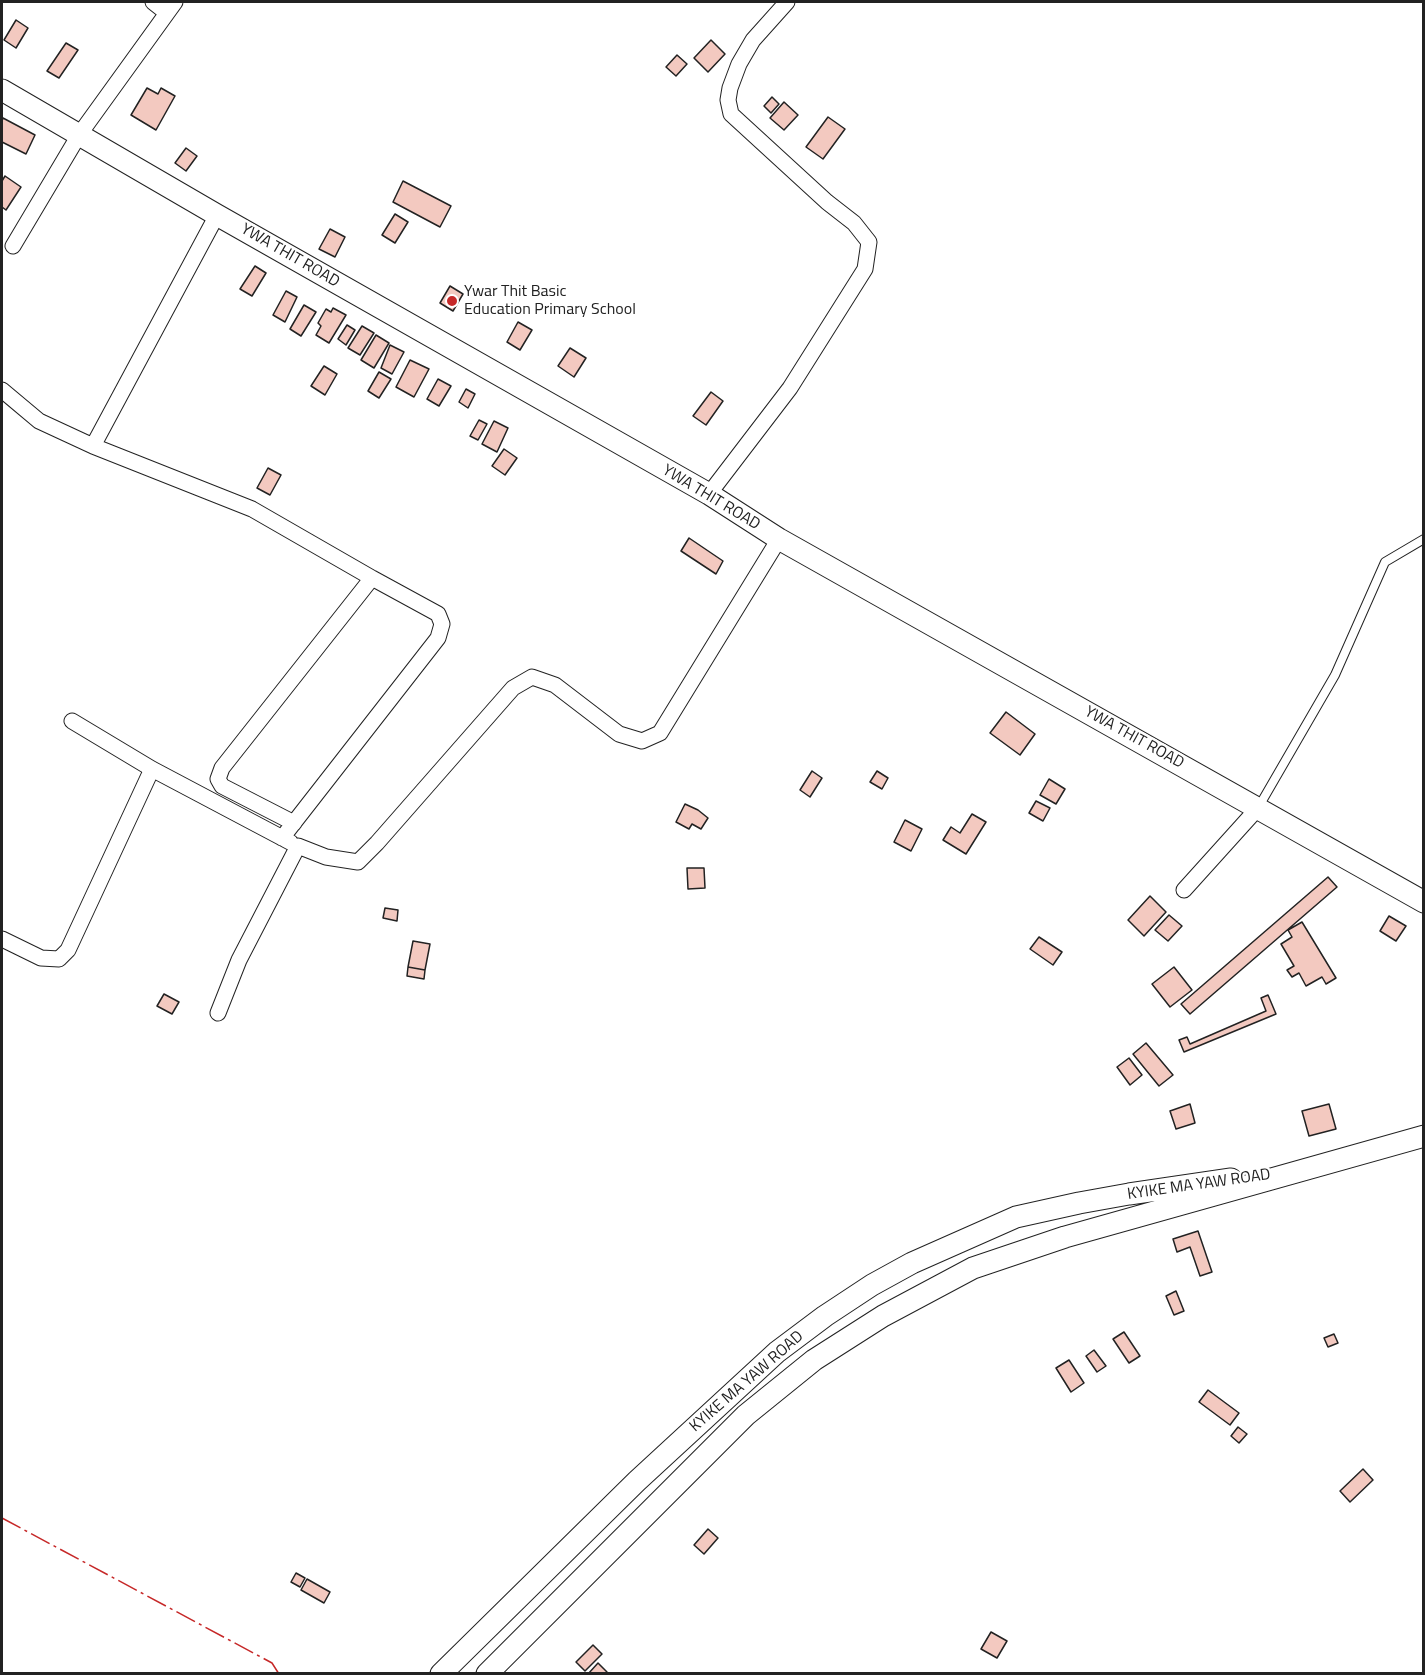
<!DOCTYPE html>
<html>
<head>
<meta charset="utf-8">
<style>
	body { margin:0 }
	#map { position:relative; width:1425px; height:1675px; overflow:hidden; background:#fff; font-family:"Titillium Web",sans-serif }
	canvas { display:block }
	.frame { position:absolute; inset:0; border:3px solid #222; pointer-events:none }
</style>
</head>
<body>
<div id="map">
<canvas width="1425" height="1675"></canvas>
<div class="frame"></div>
</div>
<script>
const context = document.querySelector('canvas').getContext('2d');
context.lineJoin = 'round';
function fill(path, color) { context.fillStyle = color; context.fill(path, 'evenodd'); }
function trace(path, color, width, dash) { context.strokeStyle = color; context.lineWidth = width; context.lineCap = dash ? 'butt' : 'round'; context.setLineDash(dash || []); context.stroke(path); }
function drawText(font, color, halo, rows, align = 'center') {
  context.font = font + ' "Titillium Web",sans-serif'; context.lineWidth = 4.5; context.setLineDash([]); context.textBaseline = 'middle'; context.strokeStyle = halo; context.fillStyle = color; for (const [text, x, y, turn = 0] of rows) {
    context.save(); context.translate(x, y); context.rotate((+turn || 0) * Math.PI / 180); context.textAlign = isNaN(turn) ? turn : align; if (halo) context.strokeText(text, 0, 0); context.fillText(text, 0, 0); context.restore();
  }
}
const building = new Path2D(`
	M16 20 28 28 16 48 4 40Z
	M711 40 725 54 708 72 694 58Z
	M66 43 78 50 59 78 47 71Z
	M677 55 687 64 676 76 666 67Z
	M147 88 158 94 161 88 175 96 156 130 131 115Z
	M772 97 779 104 771 113 764 106Z
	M784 102 798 115 784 130 770 118Z
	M828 117 845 129 823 159 806 147Z
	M3 118 35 135 26 154 2 142V121Z
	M186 148 197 156 186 171 175 163Z
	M5 176 21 187 6 210 2 207V181Z
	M403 181 451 206 440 227 393 202Z
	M395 214 408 222 395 243 382 235Z
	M330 229 345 237 335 257 319 249Z
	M255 266 266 273 252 296 240 289Z
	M450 286 463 294 453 311 440 303Z
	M286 291 297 297 285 322 273 315Z
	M304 305 316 312 301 336 290 329Z
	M333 308 346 315 329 343 316 335 321 326 318 323 326 309 331 312Z
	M518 322 532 330 520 350 507 342Z
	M347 325 355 330 346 345 338 339Z
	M362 326 374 333 360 355 348 348Z
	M376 335 389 343 374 368 361 360Z
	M390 345 404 352 392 374 381 368Z
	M570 348 586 358 574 377 558 366Z
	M410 360 429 369 414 397 396 387Z
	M324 366 337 374 325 395 311 386Z
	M379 372 391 379 379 398 368 391Z
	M438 379 451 386 439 406 427 399Z
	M466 389 475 394 468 408 459 402Z
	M711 392 723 401 706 425 693 416Z
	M479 420 487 424 478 440 470 436Z
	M494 421 508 428 497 452 482 444Z
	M504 449 517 458 505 475 492 466Z
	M268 468 281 475 270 495 257 488Z
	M689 538 723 561 716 574 681 551Z
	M1006 712 1035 734 1020 755 990 733Z
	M812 771 822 778 810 797 800 790Z
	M877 771 888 778 882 789 870 782Z
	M1049 779 1065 789 1056 804 1040 795Z
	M1036 801 1050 808 1043 821 1029 813Z
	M685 804 698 810 708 818 701 829 692 824 689 829 676 822Z
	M972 814 986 822 966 854 943 840 951 827 960 833Z
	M905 820 922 829 911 851 894 842Z
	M687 868H704L705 888 688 889Z
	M1328 877 1337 887 1190 1014 1181 1004Z
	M1150 896 1166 912 1144 936 1128 920Z
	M385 908 398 910 397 921 383 918Z
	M1169 915 1182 926 1168 941 1155 930Z
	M1389 916 1406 926 1396 941 1380 931Z
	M1302 922 1336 978 1326 984 1322 977 1306 986 1299 973 1292 977 1287 970 1294 966 1281 944 1292 937 1288 930Z
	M1039 937 1062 952 1053 965 1030 949Z
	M413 941 430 944 425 970 408 967Z
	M408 967 425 970 424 979 407 976Z
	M1174 967 1192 990 1170 1007 1152 984Z
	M164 994 179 1002 172 1014 157 1006Z
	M1268 995 1276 1014 1184 1052 1179 1040 1187 1037 1190 1044 1266 1011 1261 998Z
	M1146 1043 1173 1075 1159 1086 1133 1054Z
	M1129 1058 1142 1075 1130 1085 1117 1067Z
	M1190 1104 1195 1123 1176 1129 1170 1111Z
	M1329 1104 1336 1129 1309 1136 1302 1111Z
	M1198 1231 1212 1272 1200 1276 1190 1247 1177 1252 1173 1239Z
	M1176 1291 1184 1311 1174 1315 1166 1296Z
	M1124 1332 1140 1356 1129 1363 1113 1339Z
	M1334 1334 1338 1343 1328 1347 1324 1338Z
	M1094 1350 1106 1366 1097 1372 1086 1356Z
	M1069 1360 1084 1383 1071 1392 1056 1368Z
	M1208 1390 1239 1413 1230 1425 1199 1402Z
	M1238 1427 1247 1434 1239 1443 1231 1436Z
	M1363 1469 1373 1480 1350 1502 1340 1491Z
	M708 1529 718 1538 704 1554 694 1545Z
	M296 1573 305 1578 300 1587 291 1582Z
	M307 1579 330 1592 324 1603 301 1590Z
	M991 1632 1007 1641 997 1658 981 1649Z
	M593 1645 602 1654 585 1671 576 1662Z
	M598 1663 607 1672 606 1674H588Z`);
const lane = new Path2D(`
	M1258 808 1335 675 1385 562 1424 539`);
const street = new Path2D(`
	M153 2 167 13
	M13 246 79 135 175 2
	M2 390 39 421 93 446 252 509 372 578 438 614 442 624 438 638 282 838
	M93 446 217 215
	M709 494 790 388 865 269 869 242 854 223 827 202 731 114 728 100 730 88 739 64 753 40 787 2
	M72 721 152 769 290 842
	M294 823 222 786 218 779 222 768 372 578
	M1184 890 1258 808
	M2 939 41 958 59 959 68 950 152 769
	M218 1013 239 960 298 846 326 857 358 862 377 843 513 688 532 677 555 685 619 734 642 741 660 733 779 539`);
const secondary = new Path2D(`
	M2 90 217 215 709 494 779 539 1424 902
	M441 1674 637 1481 777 1352 825 1316 872 1285 912 1263 1016 1217 1079 1203 1129 1194 1231 1179
	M487 1674 746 1415 814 1360 883 1316 973 1268 1065 1237 1424 1136`);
const power = new Path2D(`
	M2 1518 272 1663 279 1674`);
const markers = [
	[452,301,6,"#c62828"]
];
const streetNames = [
	["YWA THIT ROAD",290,256,30],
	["YWA THIT ROAD",711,498,31],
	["YWA THIT ROAD",1134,738,29],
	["KYIKE MA YAW ROAD",1199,1185,-8],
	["KYIKE MA YAW ROAD",747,1382,-41]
];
const poiNames = [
	["Ywar Thit Basic",464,292],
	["Education Primary School",464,310]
];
fill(building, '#f3c9c0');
trace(building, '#222', 1.5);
trace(lane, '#222', 10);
trace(street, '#222', 17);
trace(secondary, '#222', 23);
trace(lane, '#fff', 8);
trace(street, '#fff', 15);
trace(secondary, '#fff', 21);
trace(power, '#c62828', 1.5, [21, 4.5, 3, 4.5]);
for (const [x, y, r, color] of markers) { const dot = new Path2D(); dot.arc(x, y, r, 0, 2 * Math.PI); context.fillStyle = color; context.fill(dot); trace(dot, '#fff', 2); }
drawText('16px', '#222', '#fff', streetNames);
drawText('16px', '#222', '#fff', poiNames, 'left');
</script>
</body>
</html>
